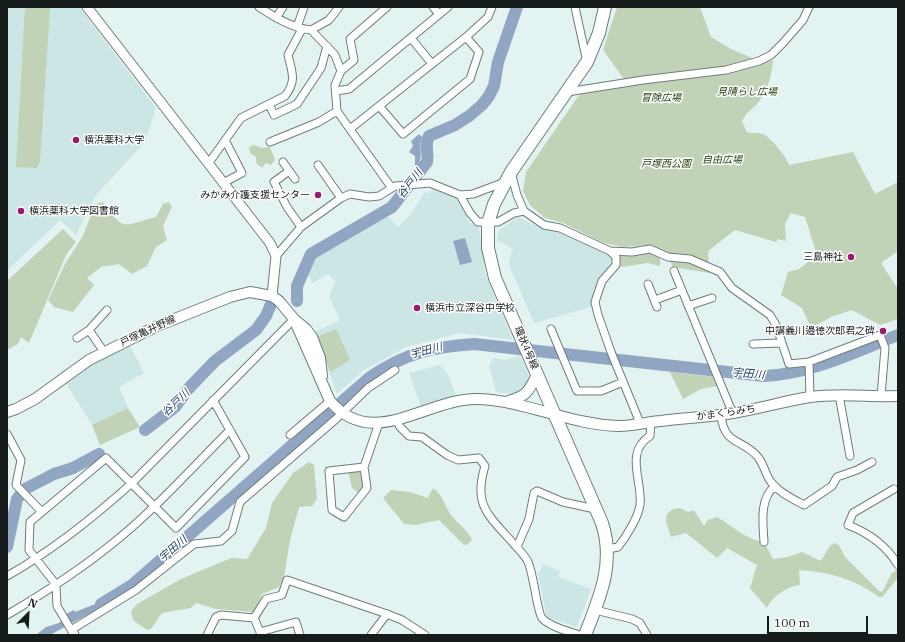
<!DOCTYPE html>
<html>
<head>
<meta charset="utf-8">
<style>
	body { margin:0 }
	#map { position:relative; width:905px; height:642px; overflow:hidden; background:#e2f3f2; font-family:"IBM Plex Serif",serif }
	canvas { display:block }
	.frame { position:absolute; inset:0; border:8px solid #161c1b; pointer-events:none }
	.north { position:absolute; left:8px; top:594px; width:40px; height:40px; -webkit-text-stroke:3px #fff; paint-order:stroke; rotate:24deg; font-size:11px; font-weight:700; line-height:16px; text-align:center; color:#161c1b }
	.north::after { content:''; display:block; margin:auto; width:14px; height:18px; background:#161c1b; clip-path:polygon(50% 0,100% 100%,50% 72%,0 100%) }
	.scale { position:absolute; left:767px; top:616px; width:101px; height:18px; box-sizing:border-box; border:2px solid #161c1b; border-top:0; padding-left:5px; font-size:12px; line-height:14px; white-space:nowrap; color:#161c1b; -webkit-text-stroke:3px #fff; paint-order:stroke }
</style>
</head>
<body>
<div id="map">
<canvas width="905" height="642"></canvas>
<div class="frame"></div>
<div class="north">N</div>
<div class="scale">100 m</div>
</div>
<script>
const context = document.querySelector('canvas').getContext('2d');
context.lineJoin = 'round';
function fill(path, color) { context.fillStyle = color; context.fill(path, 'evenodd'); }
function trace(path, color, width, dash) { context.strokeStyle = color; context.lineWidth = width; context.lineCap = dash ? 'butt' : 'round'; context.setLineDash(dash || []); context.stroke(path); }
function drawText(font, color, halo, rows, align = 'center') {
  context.font = font + ' "IBM Plex Serif","Noto Sans JP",serif'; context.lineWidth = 3; context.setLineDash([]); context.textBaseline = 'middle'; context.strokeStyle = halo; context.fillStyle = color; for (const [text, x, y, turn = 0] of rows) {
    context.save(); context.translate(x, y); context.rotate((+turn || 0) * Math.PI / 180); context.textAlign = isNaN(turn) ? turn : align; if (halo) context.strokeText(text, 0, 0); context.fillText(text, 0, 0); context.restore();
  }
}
const built = new Path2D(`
	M7 7H79L156 108 145 142 96 195 76 235 60 220 7 271Z
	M433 187 457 199 470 223 479 227 485 273 513 340 461 333 406 347 364 370 337 394 315 332 340 320 329 296 336 282 328 274 313 283 305 270 309 260 386 214 398 227 411 214 425 191 429 194Z
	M518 217 545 230 560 233 599 251 607 255 614 262 601 277 595 289 591 307 534 323 510 267 509 260 513 250 507 245 497 241 498 231Z
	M129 344 144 373 119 387 128 408 92 425 66 383 89 365Z
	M520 356 530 378 528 386 521 393 514 394 496 392 489 365 494 358 505 360Z
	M440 365 448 375 456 395 421 407 409 373Z
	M543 564 560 571 558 577 591 589 577 627 550 618 546 615 538 574Z`);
const green = new Path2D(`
	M25 7 50 8 40 161 37 168 16 167Z
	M617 7H700L711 37 731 49 759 61 643 80 624 79 603 50Z
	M773 60C772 76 767 93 756 105 750 111 745 113 742 122L747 132C752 134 758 132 763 134 770 137 787 157 789 165L853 152 875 194 898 182V251L881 263 898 289V319L880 325 852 310 833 316 811 328 802 308 781 295 788 272 799 269 817 255 805 217 791 213 785 224 786 241 778 239 776 242 735 230 708 251 709 273 673 267 668 257 647 245 624 247 604 243 563 223 545 218 530 205 523 191 526 172 577 98 581 94 635 84 731 72Z
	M254 145 262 148 270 147 275 160 271 165 266 163 262 168 256 163V157L250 153 249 147Z
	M103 202C124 232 122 226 156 217L163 204 169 202 172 207 163 226 167 240 156 247 147 266 132 274 119 264 101 267 87 278 94 285 73 312 54 307 48 300 65 264 83 236 95 204Z
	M63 229 76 242 66 255 29 343 21 337 18 344 7 350V281Z
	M650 251C657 255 662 257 660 266L648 263 622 267 619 264V253Z
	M336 329 350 360 330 372 317 337Z
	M670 372 714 377 718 386 701 389 683 399Z
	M128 408 140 427 100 445 92 425Z
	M309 462 314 465 317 499 312 506 299 507 290 540 284 577 279 587 262 594 254 612 216 609 196 603 191 608 162 613 151 629 147 630 133 620 131 611 137 604 181 579 231 558 247 559 266 528 272 503 293 473Z
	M361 469 364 488 359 493 352 488 348 471Z
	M433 488C444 497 444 504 451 515 458 524 467 529 472 540L468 544 464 545 439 520 416 525 404 524 383 498 391 490 410 492 428 498Z
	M680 508 688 512 694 510 704 526 708 520 717 517C734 527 743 538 764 542L773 559 788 557 802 552 821 561 829 547 834 543 839 545 845 557 880 592 883 591 891 574 897 569 898 578 882 597H879C854 579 830 572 799 570L800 585C788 586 772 596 767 608L750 588 757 565 727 548 717 558 686 533 671 537 666 521 667 514 673 509Z`);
const water = new Path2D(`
	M419 134 422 137C418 149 424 152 418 166L415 165V156L409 152 413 146 411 141Z
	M465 238 472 262 460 265 453 241Z
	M118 595 96 610 50 635H36L46 627 59 623 68 613 74 610 75 612Z`);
const river = new Path2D(`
	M297 301V286L311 254 392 207 427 162C429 153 424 144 429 136L455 125 469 116 482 105 489 96 494 86 498 62 517 7
	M145 430 175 407 189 388 215 361 256 330 266 316 271 304
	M7 547 17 499 25 489 54 474 73 468 99 454
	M101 604 132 585 369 378C405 353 431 347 474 344L764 376C811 374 854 352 898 335`);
const minor = new Path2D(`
	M259 7C274 17 292 28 311 30L335 55 341 71 335 85 337 111 391 187
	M433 7 439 14
	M575 7 587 62
	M276 18 283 7
	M297 27 304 7
	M311 30 329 20 339 7
	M411 38 432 64
	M341 71 354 60 350 39 387 7
	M336 91 349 89 448 7
	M567 92 643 80 726 70 759 61 771 55 783 43 803 20 809 7
	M269 104 274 115 297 104 321 68 327 46
	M380 107 403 134 470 79 479 52 466 37
	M350 129 466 37 488 17 492 7
	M270 142 319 122 337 111
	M283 162 295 179
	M208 164 241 118 285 96C297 81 292 72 288 55L302 29
	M318 165 341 198
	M289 171 274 182 287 207 301 227
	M511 172 517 195 524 211
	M223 183 242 173 225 140
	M460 195 470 213 478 222H498L514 213 524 211 544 225 560 228 610 251 616 257V265L602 281 595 302 598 315 611 352 640 423
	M610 251 632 252 650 249 668 257 690 259 720 272 732 288 770 315 776 325 789 364 809 362 810 397
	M276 256 301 227 341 198 350 194 369 197 379 196 395 186 430 183 460 195 473 194 505 182
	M674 271 733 414
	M648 284 657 307
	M655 300 682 290
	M688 306 712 298
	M551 329 577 391H601L623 382
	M89 330 107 310
	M77 338 89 330 104 352
	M753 344 781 343
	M809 362 880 335 885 348 881 396
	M839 395 850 456
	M721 415C724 446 742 438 758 457 763 463 765 472 769 479 776 491 793 499 804 505L832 486 837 477 857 470 872 462
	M396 419 400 427 409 436 422 437 447 455 458 460 479 458 485 466C473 505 488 515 513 543 518 549 525 555 528 562 534 575 537 612 542 618 550 627 568 631 579 635
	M7 434 21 460 16 485 42 512
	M290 435 330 401
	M364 467 329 471 332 510 344 517 367 488 364 467 379 423
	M894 489 853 513 848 525C869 533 886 545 898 565
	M764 542C763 523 759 499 775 486
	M517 547 529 519 534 493 537 491 563 502 595 509
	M608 549 618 547C626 537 638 518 640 505 643 482 624 452 650 436L651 422
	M7 576C52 551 93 518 132 483L294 319
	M595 610 632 619 640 623 647 635
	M7 615C46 592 83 568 118 539 158 506 193 467 230 430
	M254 618 266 599 282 595 287 580 387 614 402 620 425 635
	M254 618 260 632 296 622 300 635
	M71 630 136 590 194 544 221 541 232 531 240 502 336 419 368 388 395 370
	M73 633 57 606 56 586 54 582 29 550 30 522 106 458 176 528 245 457 213 400
	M207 635 216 617 221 615 254 618
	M371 635 387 614`);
const tertiary = new Path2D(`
	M87 7 270 243 276 256 272 296
	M73 633 74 635`);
const secondary = new Path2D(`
	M294 319 330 401C373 452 428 397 479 399 527 401 571 425 619 426 633 426 647 422 661 421 685 418 710 417 733 413 759 409 784 401 810 397 839 393 869 397 898 396
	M508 401C527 396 528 392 537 375
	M7 412 16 409 35 399 89 360 157 326 230 297 250 292 272 296 279 301 294 319 306 329 312 337 320 358 322 376`);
const primary = new Path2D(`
	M585 635C600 597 615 563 602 523L495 278 488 248V223L494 204 511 172 587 62 599 33 605 7`);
const markers = [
	[76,140,4,"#9a196d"],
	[318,195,4,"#9a196d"],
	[21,211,4,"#9a196d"],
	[851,257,4,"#9a196d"],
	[417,308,4,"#9a196d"],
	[883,331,4,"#9a196d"]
];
const parkNames = [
	["見晴らし広場",747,92],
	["冒険広場",661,98],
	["自由広場",722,160],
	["戸塚西公園",666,164]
];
const poiNames = [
	["横浜薬科大学",84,140],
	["みかみ介護支援センター",310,195,"right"],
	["横浜薬科大学図書館",29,211],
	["三島神社",843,257,"right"],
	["横浜市立深谷中学校",425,308],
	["中講義川邉徳次郎君之碑",875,331,"right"]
];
const streetNames = [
	["戸塚亀井野線",148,331,-25],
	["環状4号線",526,348,67],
	["かまくらみち",726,413,-8]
];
const waterNames = [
	["谷戸川",410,184,-52],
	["宇田川",426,351,-15],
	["宇田川",748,374,5],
	["谷戸川",176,403,-44],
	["宇田川",173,549,-41]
];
fill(built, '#cce6e5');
fill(green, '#c1d2b7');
fill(water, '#90a6c2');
trace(river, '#90a6c2', 12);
trace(minor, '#6e7d7c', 9);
trace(tertiary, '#6e7d7c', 11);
trace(secondary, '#6e7d7c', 12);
trace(primary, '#6e7d7c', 14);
trace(minor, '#fff', 7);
trace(tertiary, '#fff', 9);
trace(secondary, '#fff', 10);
trace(primary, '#fff', 12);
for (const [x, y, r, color] of markers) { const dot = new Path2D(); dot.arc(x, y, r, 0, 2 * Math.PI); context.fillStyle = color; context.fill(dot); trace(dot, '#fff', 1.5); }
drawText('italic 10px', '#274213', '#fff', parkNames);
drawText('10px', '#161c1b', '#fff', poiNames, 'left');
drawText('10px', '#161c1b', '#fff', streetNames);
drawText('italic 11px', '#24436b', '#fff', waterNames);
</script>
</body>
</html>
